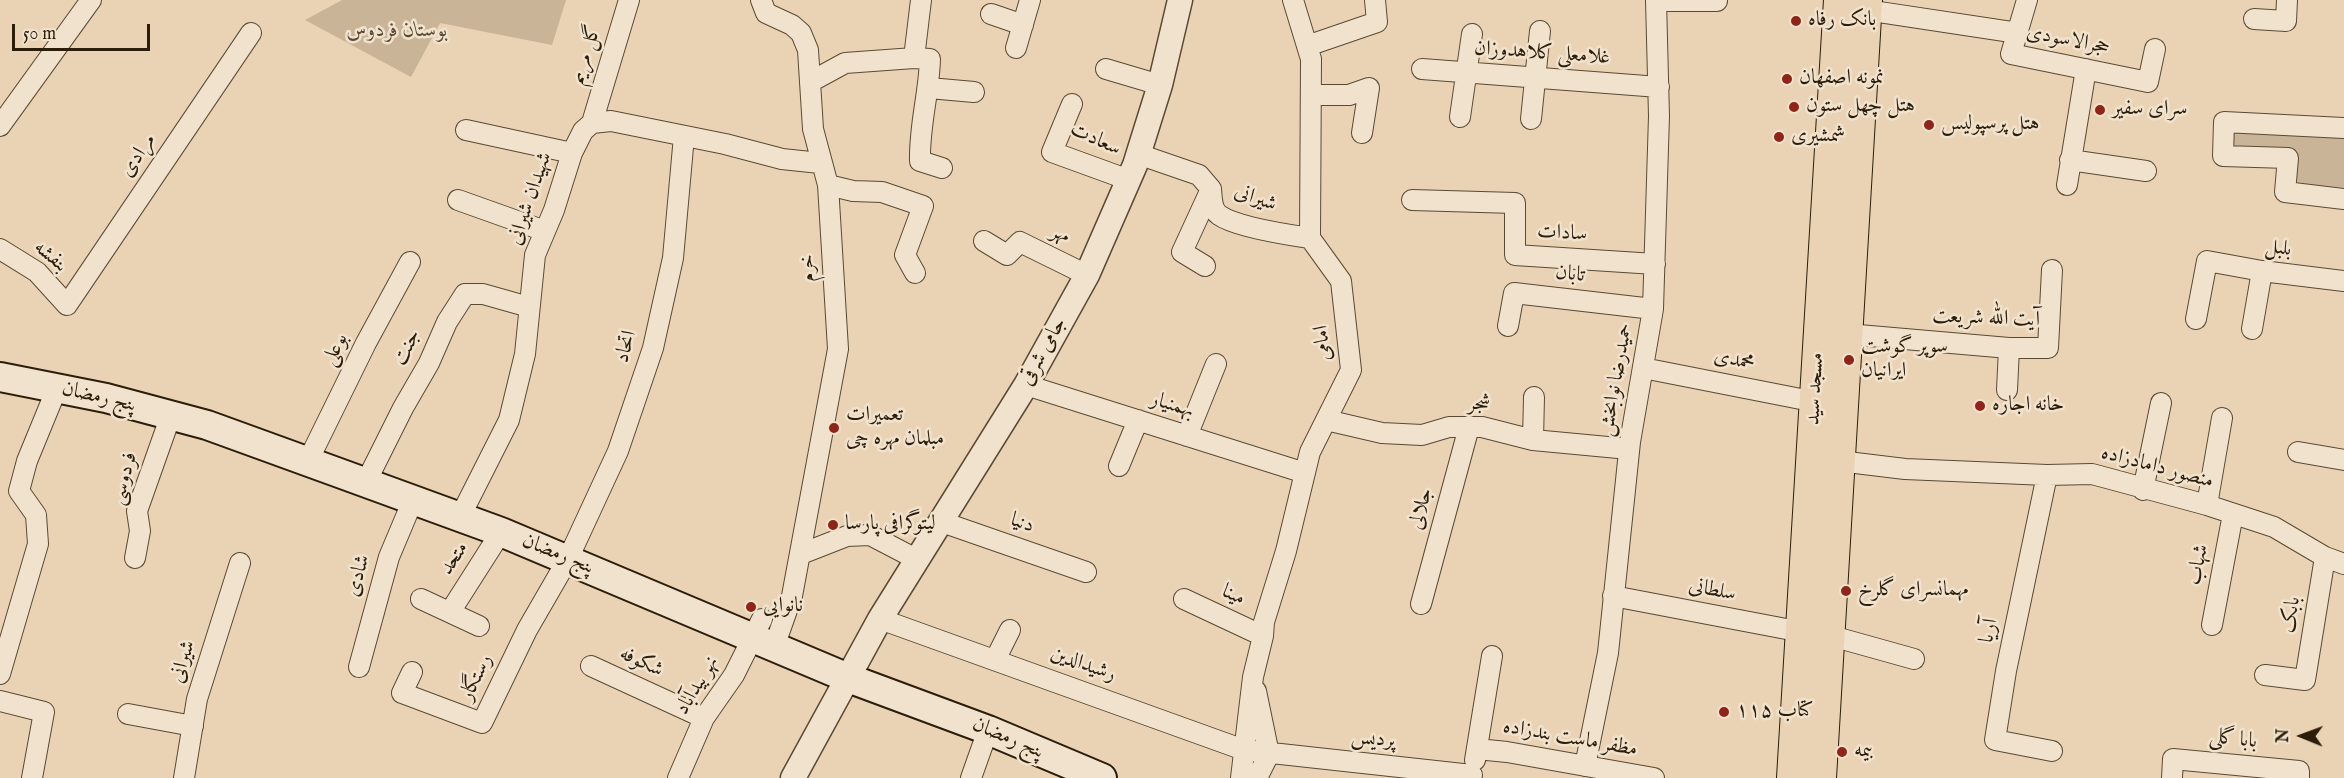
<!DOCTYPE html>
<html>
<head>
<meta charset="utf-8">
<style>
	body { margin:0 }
	#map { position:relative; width:2344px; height:778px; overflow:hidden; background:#e9d3b4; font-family:"IM FELL English",serif }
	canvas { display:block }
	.north { position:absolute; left:2272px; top:706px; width:60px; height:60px; -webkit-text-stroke:4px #f1e2ce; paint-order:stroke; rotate:271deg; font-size:16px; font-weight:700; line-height:24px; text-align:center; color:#2b1d0a }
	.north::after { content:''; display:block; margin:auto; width:21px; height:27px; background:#2b1d0a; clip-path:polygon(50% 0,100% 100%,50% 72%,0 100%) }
	.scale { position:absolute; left:12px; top:24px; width:138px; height:27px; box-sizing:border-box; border:3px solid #2b1d0a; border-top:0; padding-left:8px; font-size:18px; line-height:21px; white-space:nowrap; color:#2b1d0a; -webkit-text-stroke:4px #f1e2ce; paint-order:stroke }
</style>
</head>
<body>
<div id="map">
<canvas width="2344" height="778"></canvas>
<div class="north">N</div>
<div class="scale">50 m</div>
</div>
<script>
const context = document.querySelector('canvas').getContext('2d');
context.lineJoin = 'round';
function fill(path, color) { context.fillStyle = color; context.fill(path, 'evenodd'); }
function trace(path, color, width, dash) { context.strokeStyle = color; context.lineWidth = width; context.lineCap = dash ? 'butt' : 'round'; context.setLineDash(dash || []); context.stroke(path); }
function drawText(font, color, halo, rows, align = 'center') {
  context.font = font + ' "IM FELL English",Amiri,serif'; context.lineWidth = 5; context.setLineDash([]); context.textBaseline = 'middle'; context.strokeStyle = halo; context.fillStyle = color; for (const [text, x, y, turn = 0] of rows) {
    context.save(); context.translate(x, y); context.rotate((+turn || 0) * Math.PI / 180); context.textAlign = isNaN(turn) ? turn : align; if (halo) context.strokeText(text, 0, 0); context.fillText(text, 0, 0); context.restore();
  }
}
const green = new Path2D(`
	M342 0H566L552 45 440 23 411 77 305 20Z
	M2227 129 2344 131V188L2292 185 2291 151 2227 145Z`);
const minor = new Path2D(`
	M761 0 766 13 792 25 801 33 808 50 813 129 828 185 838 349 792 596 774 647
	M2027 0 2011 54 2148 82 2155 49
	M1656 1H1717
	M1866 10 2018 33
	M991 14 1023 25
	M2254 19 2286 21 2287 0
	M1307 46 1377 22 1375 0
	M1016 48 1030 0
	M914 58 930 59C929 94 919 126 920 161L942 168
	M1106 69 1160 85
	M1422 69 1659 87
	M812 81 845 63 914 58 921 0
	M929 88 974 92
	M1311 95H1349L1369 88 1362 133
	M1072 104 1052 152 1129 180
	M1460 117 1472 34
	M1531 119 1540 31
	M592 123 629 0
	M0 126 91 0
	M2344 128 2224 122 2223 156 2288 158 2285 192 2344 199
	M466 130 572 153
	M1138 154 1199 175 1211 189C1212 198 1211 209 1219 215 1236 227 1289 235 1310 238
	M2070 160 2146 171
	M828 185 853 191 882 192 923 206 905 255 915 273
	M2067 185 2086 69
	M458 200 545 231
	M1412 200 1515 203V255L1655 264
	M984 241 1007 255 1020 242 1087 275
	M0 249 37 272 67 305 251 33
	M1205 266 1182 252 1211 189
	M2196 319 2207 261 2262 271 2344 281
	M1508 326 1514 293 1653 309
	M2252 329 2262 271
	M1847 334 2009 348H2048L2052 270
	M1643 368 1816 402
	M1026 385 1305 473
	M2007 390 2009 348
	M1326 420 1382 433 1422 435 1449 427H1482L1533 440 1629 449
	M1187 436 1216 364
	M1533 440 1534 397
	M2298 452 2344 460
	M308 461 366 343 410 262
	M1839 461 1905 469 2047 475 2092 474 2207 505 2274 527 2325 557 2344 564
	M1119 466 1138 420
	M2047 475 2006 671 1995 740 2052 751
	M366 482 403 408 429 363 447 322 465 294H483L529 307
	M2143 490 2161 403
	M2207 505 2222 418
	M460 517 509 420 525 354 535 255 554 210 572 153 583 131 592 123 611 121 725 144 782 159 820 163
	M942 522 1086 572
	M801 554 847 536 870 535 918 560
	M135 558 140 531 137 511 171 415
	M1613 596 1802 632
	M421 599 479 626
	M1184 599 1263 636
	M1421 604 1469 427
	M450 612 501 532
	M880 619 1244 750 1472 775
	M2212 625 2233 514
	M1828 635 1914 659
	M995 660 1010 630
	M591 666 704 718
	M359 667 389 557 413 500
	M412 672 402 693 482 723 527 630 568 559 618 451 653 348 673 258 684 136
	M0 674 38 544 36 515 19 491 27 461 57 388
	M2265 675 2305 680 2325 557
	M1256 691 1269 754 1257 778
	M0 701 44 712 32 778
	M128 714 193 726
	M1477 749 1507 752 1654 778
	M1475 760 1492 656
	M1585 766 1608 653 1630 442 1653 309 1659 116 1656 0
	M184 778 197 699 240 563
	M678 778 704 718 734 675 762 619
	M971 778 988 730
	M1241 778 1253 677 1263 636 1264 622 1286 551 1310 452 1351 370 1341 281 1310 238 1311 59 1293 0
	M2172 778 2173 759 2299 771V778`);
const tertiary = new Path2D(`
	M793 778 880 619 1026 385 1087 275 1135 165 1160 85 1180 0`);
const secondary = new Path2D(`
	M0 377 106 398 207 425 342 474 501 532 848 678 988 730 1102 778`);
const primary = new Path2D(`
	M1793 778 1840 0
	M1820 778 1866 0`);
const markers = [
	[1796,21,6,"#8f2418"],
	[1787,79,6,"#8f2418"],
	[1794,107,6,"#8f2418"],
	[2100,110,6,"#8f2418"],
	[1929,125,6,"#8f2418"],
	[1779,137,6,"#8f2418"],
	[1849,360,6,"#8f2418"],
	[1980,406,6,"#8f2418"],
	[834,428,6,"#8f2418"],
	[833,525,6,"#8f2418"],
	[1846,591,6,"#8f2418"],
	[751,607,6,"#8f2418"],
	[1724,712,6,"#8f2418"],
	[1842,752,6,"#8f2418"]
];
const poiNames = [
	["بانک رفاه",1808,21],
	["نمونه اصفهان",1799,79],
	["هتل چهل ستون",1806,107],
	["سرای سفیر",2112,110],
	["هتل پرسپولیس",1941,125],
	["شمشیری",1791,137],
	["سوپر گوشت",1861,348],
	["ایرانیان",1861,372],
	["خانه اجاره",1992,406],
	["تعمیرات",846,416],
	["مبلمان مهره چی",846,440],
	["لیتوگرافی پارسا",845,525],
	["مهمانسرای گلرخ",1858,591],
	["نانوایی",763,607],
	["کتاب ۱۱۵",1736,712],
	["بیمه",1854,752]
];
const parkNames = [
	["بوستان فردوس",397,32]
];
const streetNames = [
	["حجرالاسودی",2068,41,11],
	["غلامعلی کلاهدوزان",1542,54,4],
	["گل مریم",587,55,-73],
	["سعادت",1095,140,24],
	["مرادی",139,156,-56],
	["شهیدان شیرانی",531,199,-71],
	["شیرانی",1255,199,20],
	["سادات",1562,234,3],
	["مهر",1060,235,26],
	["بلبل",2278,249,7],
	["بنفشه",50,257,40],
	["خرم",809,268,-94],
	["تابان",1570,275,7],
	["آیت الله شریعت",1986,319,2],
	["امامی",1324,343,-97],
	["اتحاد",627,347,-74],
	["جنت",408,348,-63],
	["بوعلی",336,350,-64],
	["جامی شرقی",1044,352,-61],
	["محمدی",1734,361,11],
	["حمیدرضا نوابخش",1617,380,-80],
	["مسجد سید",1816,389,-87],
	["پنج رمضان",99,398,13],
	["شجر",1479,405,4],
	["بهمنیار",1172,406,17],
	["منصور دامادزاده",2157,468,15],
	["فردوسی",125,479,-75],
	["جلالی",1422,509,-75],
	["دنیا",1022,524,19],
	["پنج رمضان",558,555,22],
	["متحد",455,559,-57],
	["شهاب",2199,565,-79],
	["شادی",359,576,-74],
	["سلطانی",1712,591,11],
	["مینا",1233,596,25],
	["بابک",2292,615,-81],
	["آریا",1990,631,-78],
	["شیرانی",184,662,-73],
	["شکوفه",641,663,25],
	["رشیدالدین",1083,665,20],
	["رستگار",477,678,-64],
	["نهر بیدآباد",698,686,-59],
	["پنج رمضان",1008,739,23],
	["مظفر ماست بندزاده",1570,739,10],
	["پردیس",1373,740,6],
	["بابا گلی",2233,740,6]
];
fill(green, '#c9b497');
trace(minor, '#5a4a34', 22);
trace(tertiary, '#5a4a34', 27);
trace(secondary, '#2b1d0a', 32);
trace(primary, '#2b1d0a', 34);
trace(minor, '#f1e2ce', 20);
trace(tertiary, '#f1e2ce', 24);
trace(secondary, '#f1e2ce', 28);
trace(primary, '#e9d3b4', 32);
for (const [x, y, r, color] of markers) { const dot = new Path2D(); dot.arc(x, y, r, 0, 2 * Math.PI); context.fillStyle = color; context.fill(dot); trace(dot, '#f1e2ce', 2); }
drawText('21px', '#2b1d0a', '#f1e2ce', poiNames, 'left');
drawText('italic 21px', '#5a4a34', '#f1e2ce', parkNames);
drawText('21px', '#2b1d0a', '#f1e2ce', streetNames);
</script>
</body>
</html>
